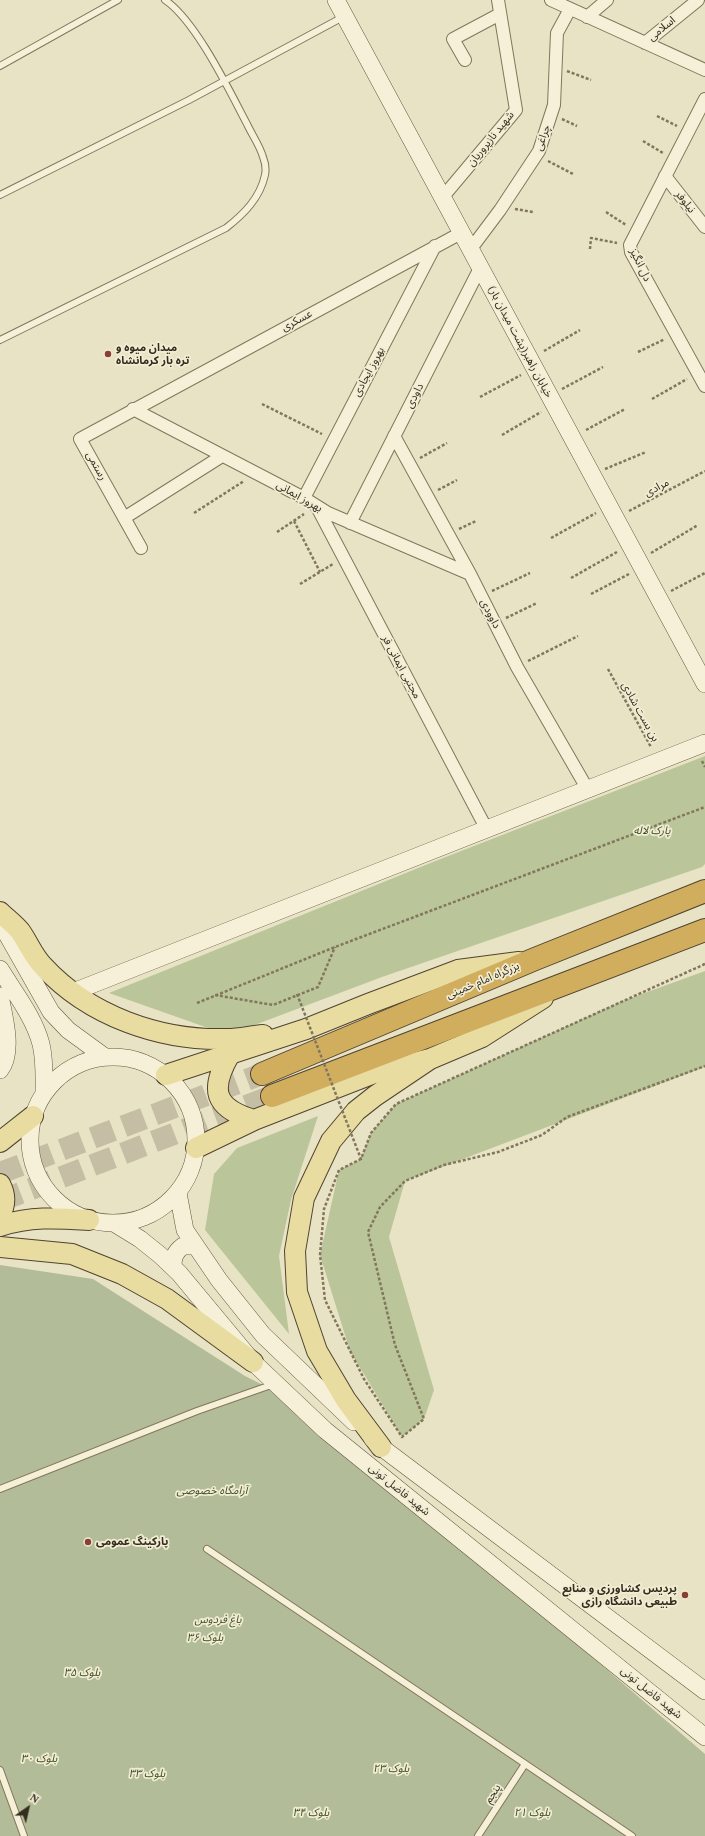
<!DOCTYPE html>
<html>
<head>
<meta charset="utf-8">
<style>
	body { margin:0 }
	#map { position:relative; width:705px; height:1836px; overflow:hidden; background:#e9e3c5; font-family:"Times New Roman",serif }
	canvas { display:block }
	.north { position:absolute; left:8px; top:1788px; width:40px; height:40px; -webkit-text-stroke:3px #f1edd3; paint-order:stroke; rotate:34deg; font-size:11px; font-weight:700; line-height:16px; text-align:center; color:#342c1f }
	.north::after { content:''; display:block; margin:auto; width:14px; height:18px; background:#342c1f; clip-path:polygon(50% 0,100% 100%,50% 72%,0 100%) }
</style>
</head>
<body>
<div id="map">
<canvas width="705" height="1836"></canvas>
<div class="north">N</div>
</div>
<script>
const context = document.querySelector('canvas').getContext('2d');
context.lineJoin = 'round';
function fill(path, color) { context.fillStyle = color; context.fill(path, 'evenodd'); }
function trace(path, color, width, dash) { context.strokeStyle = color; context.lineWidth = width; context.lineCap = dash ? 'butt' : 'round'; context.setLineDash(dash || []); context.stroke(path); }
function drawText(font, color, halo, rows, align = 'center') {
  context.font = font + ' "Times New Roman","Noto Sans Arabic",serif'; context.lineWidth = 3.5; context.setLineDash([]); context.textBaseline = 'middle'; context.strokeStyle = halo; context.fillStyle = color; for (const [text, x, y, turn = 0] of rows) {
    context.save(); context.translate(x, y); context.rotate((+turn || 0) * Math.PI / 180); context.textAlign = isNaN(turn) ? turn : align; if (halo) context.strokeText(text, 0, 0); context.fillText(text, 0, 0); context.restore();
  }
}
const green = new Path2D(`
	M705 756V864L702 867 382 977 228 1035 109 993 438 860Z
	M705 971V1067L405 1181 389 1237 434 1390 424 1419 402 1437 350 1351 320 1255 339 1170 361 1159 371 1133 396 1104 620 1002Z
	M318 1116 291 1200 279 1256 289 1334 205 1230 214 1174 237 1148Z`);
const cemetery = new Path2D(`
	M0 1265 93 1279 245 1376 293 1400 705 1754V1836H0Z`);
const highwayTunnel = new Path2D(`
	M0 1173 262 1074
	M0 1201 272 1096`);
const path = new Path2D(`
	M567 71 591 80
	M657 116 677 126
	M562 119 577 126
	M643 141 663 153
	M548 161 573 174
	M515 209 533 212
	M606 212 626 225
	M590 249 591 238 617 243
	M544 351 580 330
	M638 352 665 339
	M562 389 603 367
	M480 397 521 375
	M652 399 687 379
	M262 404 322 434
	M586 430 625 409
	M502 435 541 412
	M420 458 447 443
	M605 469 646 452
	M438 490 457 480
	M629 511 705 471
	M194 513 244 481
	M294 521 320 572
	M459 529 476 521
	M277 532 304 514
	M551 538 596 513
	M651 553 698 525
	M571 578 617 552
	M300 584 333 564
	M492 591 530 573
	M671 591 705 573
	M591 594 629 574
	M506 618 537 603
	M528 661 578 636
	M608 669 651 747
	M702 761 705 767
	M705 964 396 1104 371 1133 361 1159 339 1170 324 1209 320 1255 325 1300 364 1379 402 1437 424 1419 395 1345 368 1232 380 1207 405 1181 444 1165 498 1152 542 1135 567 1117 705 1066
	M215 995 273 1005 318 987 335 947
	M197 1003 335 947 705 807`);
const lane = new Path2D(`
	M0 66 118 0
	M0 195 189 100 343 17
	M0 340 226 228C244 214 260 198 265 175 266 170 265 162 263 157 260 146 252 135 247 124 229 90 196 21 165 0
	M0 1489 197 1411 274 1384
	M207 1549 632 1836
	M0 1770 24 1836
	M478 1836 525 1764`);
const street = new Path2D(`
	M551 0 705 70
	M587 17 607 0
	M645 43 698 0
	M465 60 453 39 500 14
	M705 99 630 245 631 252 705 386
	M665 176 705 227
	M442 198 516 110 498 0
	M470 250 500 210 539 151 554 105 557 33 570 9
	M133 409 304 498 328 513 470 574
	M394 436 470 574 517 667 588 790
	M304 498 435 246
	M317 507 486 828
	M124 518 222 456
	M350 523 480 268
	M141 548 80 439 461 233`);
const secondary = new Path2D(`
	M336 0 705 684
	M0 922 51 1012 68 1030 105 1057
	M0 969C14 992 34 1017 41 1044 45 1061 44 1077 44 1093
	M73 992 705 743
	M0 996C4 1016 14 1053 0 1070
	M30 1140a83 83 0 1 1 166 0a83 83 0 1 1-166 0Z
	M178 1193 185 1230 219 1280 263 1335 354 1422
	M114 1223 140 1239 160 1255 179 1273 253 1362 325 1430 705 1737
	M173 1267C173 1257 175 1252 183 1246H196
	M372 1438 381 1447 705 1691`);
const primary = new Path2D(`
	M0 912C6 918 14 924 20 931 28 942 33 956 43 966 89 1016 160 1041 227 1039 239 1039 251 1036 263 1035
	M230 1054C209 1090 214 1108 254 1120
	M166 1075 306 1029 368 1004 458 970 519 962
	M0 1142 33 1116
	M196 1148 254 1120 377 1072 430 1059 482 1037 543 998
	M0 1184C6 1195 6 1204 0 1215
	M0 1226C31 1216 57 1218 89 1220
	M0 1247 72 1254 122 1274 167 1299 253 1362
	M381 1447 346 1400 317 1351 297 1292 295 1251 304 1198 331 1141 356 1111 375 1096 430 1059`);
const highway = new Path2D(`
	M262 1074 535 959 705 891
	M272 1096 705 930`);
const pathBridge = new Path2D(`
	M297 994 361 1159`);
const markers = [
	[108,354,4,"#8a3f33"],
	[88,1542,4,"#8a3f33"],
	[685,1595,4,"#8a3f33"]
];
const streetNames = [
	["اسلامی",662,29,-39],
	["چراغی",543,138,-70],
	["شهید نازپروریان",491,139,-51],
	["نیلوفر",685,202,52],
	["دل انگیز",640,265,64],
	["عسکری",297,321,-28],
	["خیابان راهبر(پشت میدان بار)",520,342,62],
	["بهروز ایجادی",369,372,-62],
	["داودی",415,396,-63],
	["رستمی",96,466,61],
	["مرادی",657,488,-28],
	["بهروز ایمانی",299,497,30],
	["داوودی",490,614,63],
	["مجتبی ایمانی فر",401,667,62],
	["بن بست شادی",640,712,61],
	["بزرگراه امام خمینی",483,981,-23],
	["شهید فاضل تونی",399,1490,39],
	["شهید فاضل تونی",651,1693,39],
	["پنجم",493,1794,-57]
];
const poiNames = [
	["میدان میوه و",116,348],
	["تره بار کرمانشاه",116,361],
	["پارکینگ عمومی",96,1542],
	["پردیس کشاورزی و منابع",677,1589,"right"],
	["طبیعی دانشگاه رازی",677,1602,"right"]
];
const parkNames = [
	["پارک لاله",652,831],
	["آرامگاه خصوصی",212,1491],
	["باغ فردوس",218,1620],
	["بلوک ۳۶",205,1638],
	["بلوک ۳۵",82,1673],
	["بلوک ۳۰",39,1759],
	["بلوک ۲۳",391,1769],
	["بلوک ۳۳",147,1774],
	["بلوک ۳۴",311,1813],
	["بلوک ۲۱",532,1813]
];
fill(green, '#bac69a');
fill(cemetery, '#b2bc98');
trace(highwayTunnel, '#c5bea4', 22, [22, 11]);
trace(lane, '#82765d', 8);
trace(street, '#82765d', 14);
trace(secondary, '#645740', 18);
trace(primary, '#504431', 22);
trace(highway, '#504431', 24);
trace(path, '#82765d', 2.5, [3, 2]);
trace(lane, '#f5f0d7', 6);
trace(street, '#f5f0d7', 12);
trace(secondary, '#f5f0d7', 17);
trace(primary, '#e8dca0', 20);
trace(highway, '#d0ae5e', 22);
trace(pathBridge, '#82765d', 2.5, [3, 2]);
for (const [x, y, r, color] of markers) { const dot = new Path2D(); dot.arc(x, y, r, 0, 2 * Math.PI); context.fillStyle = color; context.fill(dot); trace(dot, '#f1edd3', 1.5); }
drawText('11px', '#342c1f', '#f1edd3', streetNames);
drawText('bold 11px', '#342c1f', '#f1edd3', poiNames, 'left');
drawText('italic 11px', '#3f4e28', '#f1edd3', parkNames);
</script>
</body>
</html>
